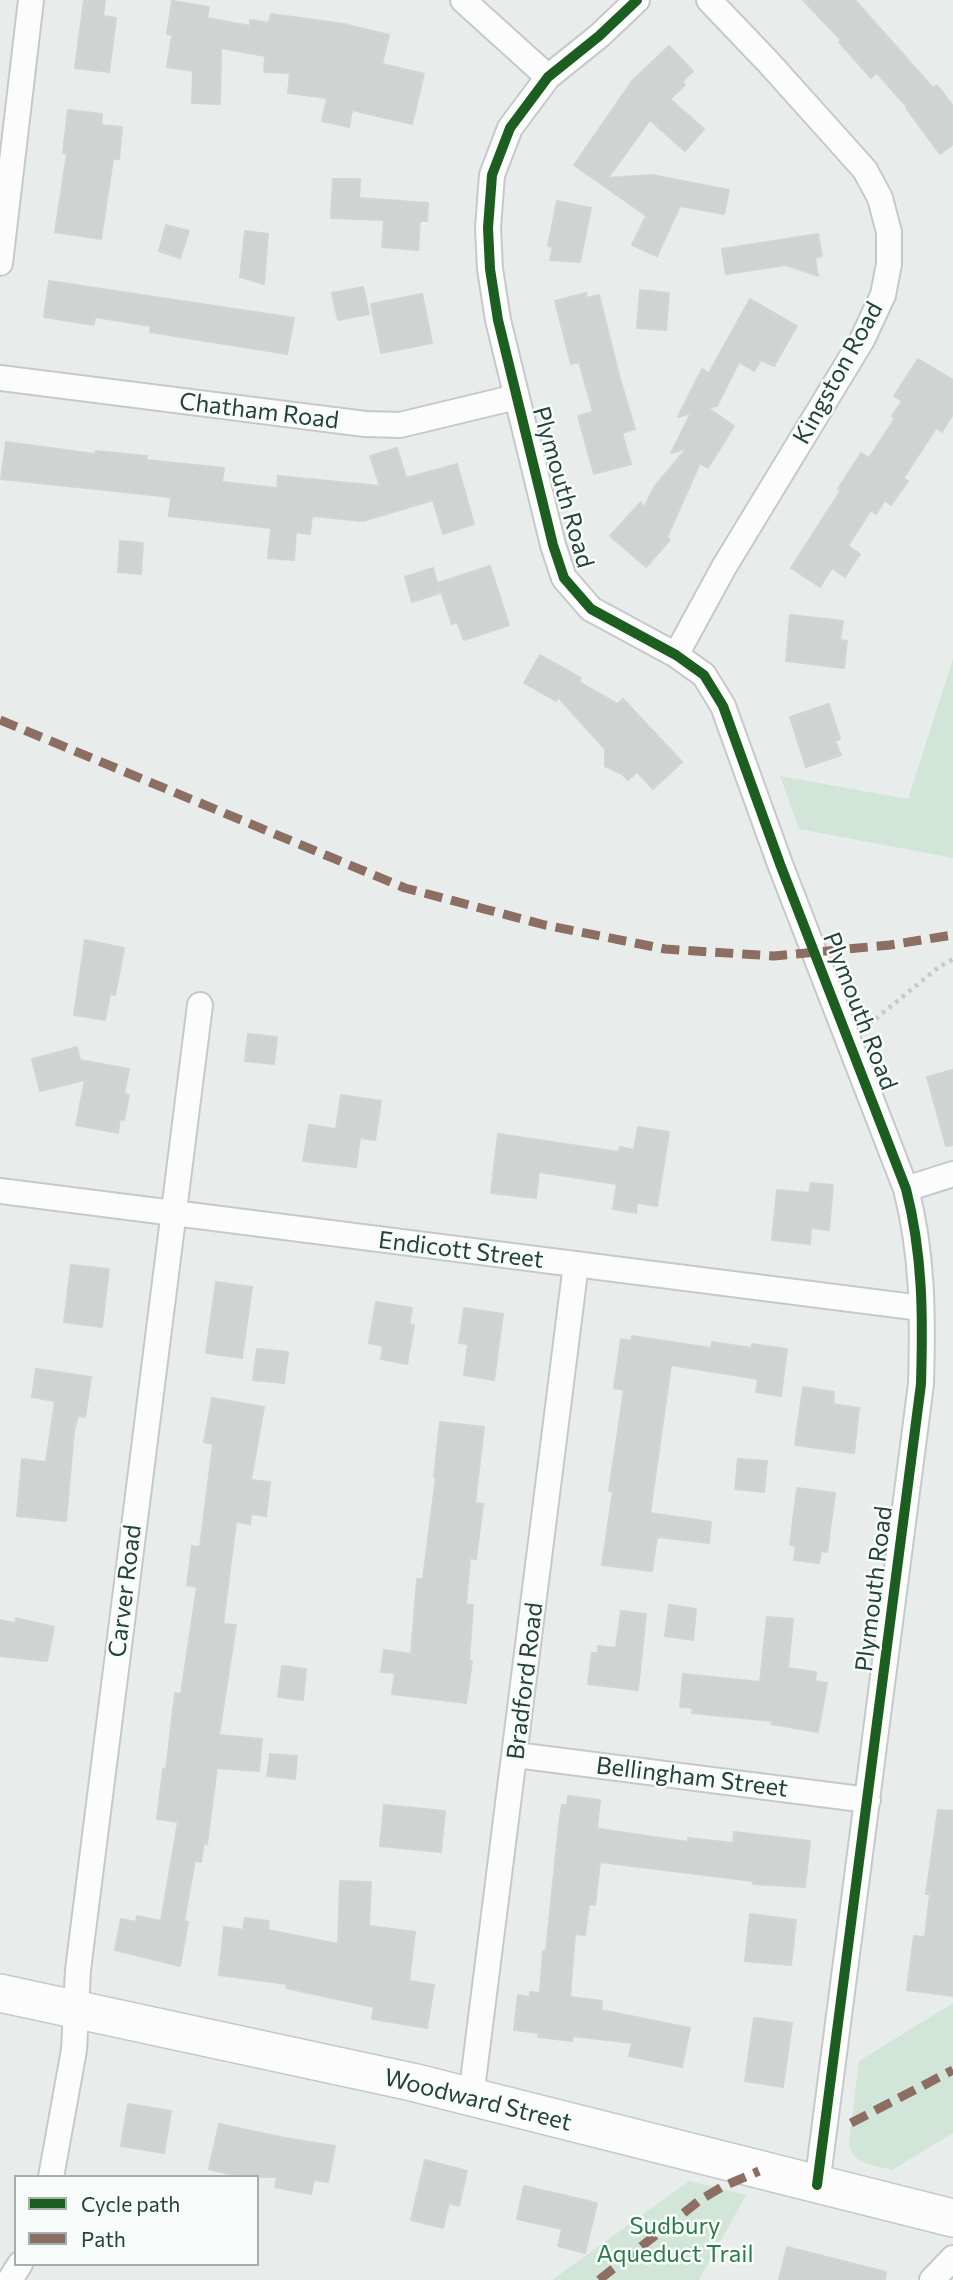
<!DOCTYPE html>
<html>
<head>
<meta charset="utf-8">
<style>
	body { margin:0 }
	#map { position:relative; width:953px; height:2280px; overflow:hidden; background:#e8edeb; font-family:Commissioner,sans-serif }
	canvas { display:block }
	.legend { position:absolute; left:14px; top:2175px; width:245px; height:91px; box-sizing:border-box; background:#f7fbf9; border:2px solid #a3b1ad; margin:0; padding:9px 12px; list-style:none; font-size:21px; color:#24423a }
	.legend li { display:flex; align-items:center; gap:14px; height:35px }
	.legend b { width:35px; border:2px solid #a3b1ad }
</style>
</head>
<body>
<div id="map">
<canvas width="953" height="2280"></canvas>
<ul class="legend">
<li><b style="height:9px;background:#1b5e20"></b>Cycle path</li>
<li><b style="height:9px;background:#8d6e63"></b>Path</li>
</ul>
</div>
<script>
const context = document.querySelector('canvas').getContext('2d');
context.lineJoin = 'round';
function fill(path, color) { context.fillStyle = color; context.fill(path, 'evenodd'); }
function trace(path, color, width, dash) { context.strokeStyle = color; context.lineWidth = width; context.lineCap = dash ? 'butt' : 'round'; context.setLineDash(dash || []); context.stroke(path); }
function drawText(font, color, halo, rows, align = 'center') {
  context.font = font + ' Commissioner,sans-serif'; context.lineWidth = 5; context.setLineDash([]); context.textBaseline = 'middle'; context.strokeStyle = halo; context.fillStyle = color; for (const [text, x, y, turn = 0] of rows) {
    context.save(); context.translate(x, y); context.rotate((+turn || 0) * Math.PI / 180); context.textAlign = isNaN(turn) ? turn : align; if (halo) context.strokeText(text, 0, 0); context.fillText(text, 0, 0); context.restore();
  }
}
const green = new Path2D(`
	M953 659V858L799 829 780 776 908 799Z
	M953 2003V2133L892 2170C874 2165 851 2165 849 2142L859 2061Z
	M689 2181 746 2195 699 2280H552Z`);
const building = new Path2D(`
	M84 0H105L103 16 116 18 109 72 75 68Z
	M803 0H855L933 88 937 85 953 106V144L940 154 906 108 907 107 877 73 871 78 839 42 841 40Z
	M172 1 209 7 207 18 250 26V20L269 23 271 14 344 24 389 35 382 64 424 74 412 124 352 110 349 127 322 121 327 98 288 93 290 73 264 72 265 56 221 48 220 104 192 103 193 71 167 67 172 35 167 34Z
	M669 46 693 71 682 82 685 85 670 99 704 129 685 151 650 120 608 178 652 175 729 190 724 214 680 206 657 256 632 245 645 218 651 219 574 165 632 81Z
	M68 110 102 114 101 125 122 127 119 159H113L101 239 55 232 67 154 63 153Z
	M333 179H360L359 198 428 203 427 221H420L418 250 382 247 384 220 331 218Z
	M557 201 591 208 580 262 550 260 553 247 548 246Z
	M166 225 189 231 180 258 159 251Z
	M245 231 268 234 264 284 240 277Z
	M818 234 822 256 815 258 818 276 786 265 726 274 722 249Z
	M49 281 294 318 287 354 150 332 151 326 95 317 94 325 44 317Z
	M363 287 369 314 338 320 332 293Z
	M640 290 669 293 666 330 637 328Z
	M586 293 587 298 599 295 620 379 635 429 622 433 631 464 594 474 578 416 593 412 579 362 571 364 555 301Z
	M422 294 432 343 381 353 371 304Z
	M750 299 797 326 774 366 761 360 754 371 739 362 717 406 708 408 734 426 708 468 700 463 667 537 670 540 646 567 610 536 641 502 643 509 655 486 687 448 671 453 691 413 678 417 702 369 709 373Z
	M918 359 953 380V414L942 432 936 428 903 479 908 481 891 505 885 500 876 514 871 510 848 546 860 554 845 577 832 568 820 587 791 568 841 490 838 489 861 453 869 458 895 418 892 416 902 401 894 396Z
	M6 442 95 454 96 451 147 456 146 460 224 468 222 482 277 488 278 476 380 486 370 456 397 448 406 478 457 464 474 524 443 534 433 500 363 521 312 516 310 534 296 532 294 560 268 558 271 528 169 516 171 497 1 479Z
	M120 541 143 543 141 574 118 572Z
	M490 566 509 625 464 640 457 622 452 624 438 583Z
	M433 568 440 593 412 602 405 577Z
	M790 615 843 621 840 640 847 641 844 668 786 661Z
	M540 655 581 678 579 682 618 704 623 699 682 762 653 789 637 772 628 780 622 774 605 766V749L558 697 556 701 524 683Z
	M829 704 840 739 835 741 841 755 806 767 790 717Z
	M85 940 124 948 115 995 110 994 105 1020 74 1015Z
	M248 1034 277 1037 274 1064 245 1061Z
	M77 1047 80 1060 129 1069 124 1094 129 1095 124 1120 120 1119 118 1133 76 1125 85 1080 40 1091 32 1059Z
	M953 1070V1145L946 1146 927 1077Z
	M341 1095 381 1101 375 1140 360 1138 356 1167 303 1161 309 1125 336 1129Z
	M638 1127 669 1132 657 1206 637 1203 636 1213 613 1209 617 1184 539 1172 536 1198 491 1193 498 1134 619 1152 620 1147 634 1150Z
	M811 1183 833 1185 829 1230 811 1228 810 1244 772 1240 777 1190 809 1193Z
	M71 1265 109 1269 102 1327 64 1322Z
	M216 1282 252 1287 242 1358 206 1353Z
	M376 1302 412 1308 409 1324 414 1325 407 1364 381 1359 383 1346 369 1343Z
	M464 1308 503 1314 494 1380 464 1375 468 1344 459 1343Z
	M632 1336 711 1348 712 1342 752 1348V1344L787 1349 781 1396 756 1392 758 1379 671 1365 650 1513 711 1522 709 1543 657 1537 652 1571 602 1565 613 1491H609L624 1390 614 1388 621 1339 631 1341Z
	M257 1349 288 1352 284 1383 253 1380Z
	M36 1369 91 1377 85 1417 78 1416 74 1431 66 1521 17 1516 22 1459 46 1462 55 1401 32 1397Z
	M803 1387 834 1392 833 1404 859 1408 854 1453 795 1445Z
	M212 1398 264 1407 251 1480 270 1482 266 1516 251 1514 250 1524 236 1522 223 1624 236 1625 219 1735 262 1739 259 1771 217 1768 207 1844 204 1843 201 1862 195 1861 184 1921 188 1922 180 1966 115 1950 121 1919 136 1922 137 1916 161 1921 178 1822 157 1819 163 1769 166 1770 175 1693 181 1694 197 1587 187 1585 192 1546 200 1547 213 1444 204 1442Z
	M440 1422 484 1427 475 1503 483 1504 476 1559 470 1558 466 1605H473L469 1661H472L466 1703 392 1694 395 1673 381 1672 384 1650 411 1654 417 1579H423L436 1477H434Z
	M738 1459 767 1461 764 1492 735 1489Z
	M797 1488 835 1493 827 1552 821 1551 819 1563 794 1560 796 1546 790 1545Z
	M669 1605 696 1609 693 1640 665 1636Z
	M621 1611 646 1614 638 1690 588 1684 592 1653H598V1646L616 1648Z
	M767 1617 793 1619 788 1668 816 1672 815 1681 827 1683 818 1732 771 1724 772 1721 692 1713 693 1708 680 1707 683 1674 760 1682Z
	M16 1618 54 1627 47 1661 0 1656V1620L15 1623Z
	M282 1666 306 1669 303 1700 278 1697Z
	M270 1754 297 1756 295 1779 267 1776Z
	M568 1796 600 1800 597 1828 606 1830 688 1842V1838L733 1843 734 1832 810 1841 805 1887 753 1884V1881L600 1862 595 1905 589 1904 585 1935 575 1934 570 1997 602 2001 601 2010 690 2028 682 2067 629 2056 632 2043 573 2036 572 2041 538 2037 539 2033 514 2030 518 1995 530 1997V1992L540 1993 543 1951H546L559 1824 562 1805H567Z
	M384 1805 445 1811 441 1852 380 1846Z
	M938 1810 953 1811V1996L907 1990 914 1936 925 1937 930 1894H926Z
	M340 1881 371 1882 369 1926 415 1932 409 1981 434 1985 427 2028 372 2019 374 2007 286 1988 287 1984 219 1975 224 1927 243 1930 245 1918 269 1921 268 1930 338 1944Z
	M750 1914 796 1920 791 1965 745 1961Z
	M754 2018 792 2023 783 2087 745 2081Z
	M128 2104 171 2111 164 2153 121 2146Z
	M219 2124 285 2138 335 2146 328 2182 314 2180 311 2194 275 2187 277 2177H242L209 2169Z
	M425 2160 467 2171 459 2206 449 2203 443 2228 411 2220Z
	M524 2186 597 2203 585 2253 558 2246 562 2229 517 2219Z
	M787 2247 886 2272 885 2280H779Z`);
const path = new Path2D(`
	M869 1024 939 967 953 959`);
const street = new Path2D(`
	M463 0 548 77
	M637 0 599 36 548 77 510 128 492 175 488 228 490 269 498 320 553 545 564 578 591 609 676 655 704 675 723 706 780 864 906 1189C923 1255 923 1316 921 1384L817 2185
	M0 263 31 0
	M0 378 365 424 400 425 516 397
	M676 655 724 567 862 340 883 295 889 264V232L880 198 865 170 770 64 709 0
	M906 1189 953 1174
	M0 1191 921 1308
	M516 1755 868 1800
	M471 2097 576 1264
	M51 2177 74 2050 78 1970 200 1005
	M10 2280 20 2264
	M932 2280 953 2258`);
const secondary = new Path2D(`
	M0 1993 412 2082 953 2218`);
const quiet = new Path2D(`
	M0 720 405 888 545 925 665 949 774 956 890 945 953 935
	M851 2123 953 2070
	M599 2280 700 2200 722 2187 759 2171`);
const cycleway = new Path2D(`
	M637 0 599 36 548 77 510 128 492 175 488 228 490 269 498 320 553 545 564 578 591 609 676 655 704 675 723 706 780 864 906 1189C923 1255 923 1316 921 1384L817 2185`);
const streetNames = [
	["Kingston Road",838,373,-61],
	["Chatham Road",259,411,7],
	["Plymouth Road",563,487,74],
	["Plymouth Road",860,1011,69],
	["Endicott Street",461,1250,7],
	["Plymouth Road",874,1589,-83],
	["Carver Road",125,1591,-83],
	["Bradford Road",525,1681,-83],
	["Bellingham Street",692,1777,7],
	["Woodward Street",478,2100,14]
];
const parkNames = [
	["Sudbury",675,2226],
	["Aqueduct Trail",675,2254]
];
fill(green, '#d1e6d8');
fill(building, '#cfd4d2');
trace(building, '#d1d6d4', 2);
trace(street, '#c5cac8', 28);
trace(secondary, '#c3cbc8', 40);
trace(path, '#c3ccca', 4.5, [3.5, 5]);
trace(street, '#fcfcfc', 24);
trace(secondary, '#fcfcfc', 37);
trace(quiet, '#8d6e63', 9, [18, 9]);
trace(cycleway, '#1b5e20', 10);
drawText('24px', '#24423a', '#f7fbf9', streetNames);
drawText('24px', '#2d7a4b', '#f7fbf9', parkNames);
</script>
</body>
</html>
